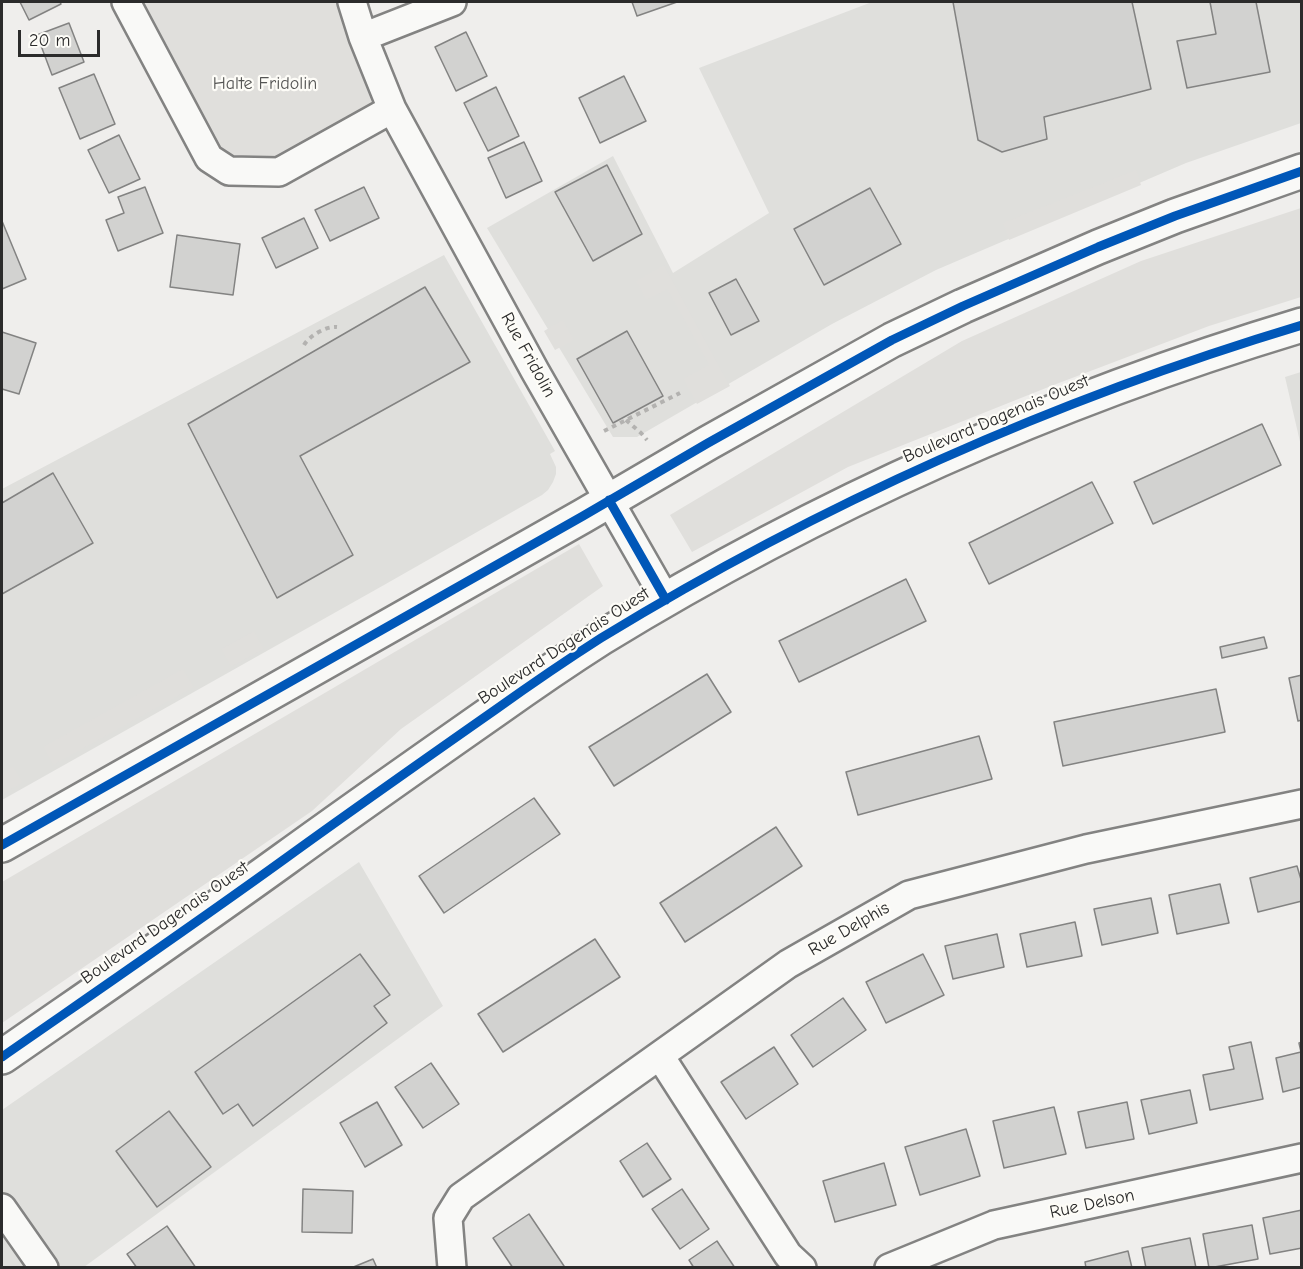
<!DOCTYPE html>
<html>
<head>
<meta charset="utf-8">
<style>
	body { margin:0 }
	#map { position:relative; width:1303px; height:1269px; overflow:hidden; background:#efeeec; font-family:"Comic Neue",sans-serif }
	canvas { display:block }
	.frame { position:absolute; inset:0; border:3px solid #2b2b2b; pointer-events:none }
	.scale { position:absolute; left:18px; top:30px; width:82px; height:27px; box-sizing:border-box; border:3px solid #2b2b2b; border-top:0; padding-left:8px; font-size:18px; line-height:21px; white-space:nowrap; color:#2b2b2b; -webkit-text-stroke:4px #fdfcf7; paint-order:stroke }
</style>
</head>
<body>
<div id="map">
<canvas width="1303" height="1269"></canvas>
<div class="frame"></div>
<div class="scale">20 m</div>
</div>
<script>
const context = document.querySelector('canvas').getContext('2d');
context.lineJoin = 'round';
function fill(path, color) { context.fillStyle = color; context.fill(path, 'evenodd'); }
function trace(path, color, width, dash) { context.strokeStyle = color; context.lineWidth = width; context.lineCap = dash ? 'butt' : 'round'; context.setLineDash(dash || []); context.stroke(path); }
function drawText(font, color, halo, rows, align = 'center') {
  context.font = font + ' "Comic Neue",sans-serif'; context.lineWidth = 4.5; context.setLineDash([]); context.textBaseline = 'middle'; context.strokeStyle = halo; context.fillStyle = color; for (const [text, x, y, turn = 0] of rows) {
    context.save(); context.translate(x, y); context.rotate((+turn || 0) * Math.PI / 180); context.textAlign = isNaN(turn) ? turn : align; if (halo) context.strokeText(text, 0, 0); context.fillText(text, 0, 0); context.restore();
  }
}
const built = new Path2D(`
	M872 2H1301V123L1186 163 936 270 832 324 637 437H613L487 228 613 156 673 273 769 213 699 68Z
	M444 255 555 451 550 454 556 467V474L553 482 548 490 542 495 384 585 2 800V489Z
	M1301 372H1302L1301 446 1285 377Z
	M359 862 443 1006 84 1267H2V1110Z`);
const green = new Path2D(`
	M126 2H352L392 109 279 172 229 171Z
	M1136 170 1141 185 1009 240 1003 223Z
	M1301 208V297L1209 326 1051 386 848 467 692 552 670 515 962 341 1141 261Z
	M664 265 730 386 697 404 683 379 709 365 667 289 646 300 636 281Z
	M563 320 574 340 555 350 544 331Z
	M579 544 603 586 401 729 312 811 2 1023V882Z
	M254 631 264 649 231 667 221 649Z
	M183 669 194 687 53 765 43 747Z
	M13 766 23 782 2 795V773Z`);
const building = new Path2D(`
	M20 2H60L61 4 29 20Z
	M632 2H677L637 16Z
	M953 2H1132L1151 89 1044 117 1047 139 1002 152 978 140Z
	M1210 2H1256L1270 72 1187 88 1177 41 1216 34Z
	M69 23 84 62 52 75 37 35Z
	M466 32 487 76 456 91 435 47Z
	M94 74 115 124 80 139 59 88Z
	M624 76 646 121 600 143 579 98Z
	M496 87 519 136 488 151 464 103Z
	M119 135 140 179 109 193 88 150Z
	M524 142 542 181 506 198 488 158Z
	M607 165 642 234 593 261 555 192Z
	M145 187 163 233 118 251 106 220 124 213 118 197Z
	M364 187 379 218 330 241 315 210Z
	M870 188 901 244 824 285 794 229Z
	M304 218 318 248 276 268 262 238Z
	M2 221 26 279 2 289Z
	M177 235 240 244 233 295 170 287Z
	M736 279 759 321 731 335 709 293Z
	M425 287 470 362 300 456 353 555 277 598 188 424Z
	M627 331 663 396 613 423 577 359Z
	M2 332 36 343 19 394 2 389Z
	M1262 424 1281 465 1153 524 1134 482Z
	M53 473 93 543 2 594V503Z
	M1092 482 1113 523 989 584 969 543Z
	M906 579 926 621 799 682 779 641Z
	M1264 637 1267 648 1222 658 1220 647Z
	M707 674 731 712 614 786 589 747Z
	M1302 675V720L1298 721 1289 678Z
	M1216 689 1225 732 1063 766 1054 722Z
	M979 736 992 779 858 815 846 772Z
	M534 798 560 834 444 913 419 876Z
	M776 827 802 866 685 942 660 903Z
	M1297 866 1302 883V901L1258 912 1250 878Z
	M1220 884 1229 923 1177 934 1169 895Z
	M1151 898 1158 933 1102 945 1094 909Z
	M1075 922 1082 956 1027 967 1020 934Z
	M997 934 1004 967 953 979 945 946Z
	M595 939 620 977 503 1052 478 1014Z
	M360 954 390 995 374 1006 387 1023 253 1126 238 1104 223 1114 195 1072Z
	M923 954 944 995 886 1023 866 982Z
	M843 998 866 1030 813 1067 791 1035Z
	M1251 1042 1263 1099 1210 1110 1203 1075 1234 1069 1229 1047Z
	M1302 1042V1087L1283 1092 1276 1058 1301 1052 1299 1043Z
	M774 1047 798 1084 746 1119 721 1082Z
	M431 1063 459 1104 423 1128 395 1087Z
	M1190 1090 1197 1123 1149 1134 1141 1100Z
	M377 1102 402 1145 365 1167 340 1123Z
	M1127 1102 1134 1139 1086 1148 1078 1112Z
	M1054 1107 1066 1154 1004 1168 993 1121Z
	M169 1111 211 1167 157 1207 116 1151Z
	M966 1129 980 1176 920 1195 905 1147Z
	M647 1143 671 1179 643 1197 620 1161Z
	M884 1163 896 1205 835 1222 823 1181Z
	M303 1189 353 1191 352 1233 302 1232Z
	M682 1189 709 1229 680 1249 652 1209Z
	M1302 1210V1248L1270 1254 1263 1218Z
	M529 1214 564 1266 563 1268H513L493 1238Z
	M1252 1225 1258 1259 1209 1268 1203 1234Z
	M167 1226 196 1268H137L127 1254Z
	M1190 1238 1196 1268H1146L1142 1248Z
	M717 1241 735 1268H694L689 1260Z
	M1128 1251 1132 1268H1086L1085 1262Z
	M373 1259 377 1268H351Z`);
const path = new Path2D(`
	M304 345C309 336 326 326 337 327
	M626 420 641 433 647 440
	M604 431 680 393`);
const minor = new Path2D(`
	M126 2 209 158 229 171 279 172 392 109
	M352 2 363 37 392 109 535 371 666 600
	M363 37 452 2
	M660 1056 788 1255 802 1268
	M2 1208 44 1268
	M452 1268 448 1218 461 1197 788 964 909 895 1086 849 1302 804
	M889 1268 994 1225 1302 1158`);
const major = new Path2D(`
	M2 845 583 516 708 443 892 340 963 306 1098 247 1175 216 1302 171
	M2 1057C97 991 192 926 286 858 355 808 425 759 495 710 530 685 565 661 601 638 820 504 1056 399 1302 325`);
const cycleway = new Path2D(`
	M609 500 666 600
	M2 845 583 516 708 443 892 340 963 306 1098 247 1175 216 1302 171
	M2 1057C97 991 192 926 286 858 355 808 425 759 495 710 530 685 565 661 601 638 820 504 1056 399 1302 325`);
const parkNames = [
	["Halte Fridolin",265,84]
];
const streetNames = [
	["Rue Fridolin",528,355,61],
	["Boulevard Dagenais Ouest",996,419,-23],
	["Boulevard Dagenais Ouest",564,646,-33],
	["Boulevard Dagenais Ouest",165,923,-35],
	["Rue Delphis",849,929,-30],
	["Rue Delson",1092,1204,-12]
];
fill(built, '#dfdfdc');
fill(green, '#e0dfdc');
fill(building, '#d2d2d0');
trace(building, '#838382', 1.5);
trace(minor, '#838382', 32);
trace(major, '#838382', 38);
trace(path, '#b3b2b0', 4, [4.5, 4.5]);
trace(minor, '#f9f9f7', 27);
trace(major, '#f9f9f7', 33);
trace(cycleway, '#0057b8', 9);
drawText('18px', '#555554', '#fdfcf7', parkNames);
drawText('18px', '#2b2b2b', '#fdfcf7', streetNames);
</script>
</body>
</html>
